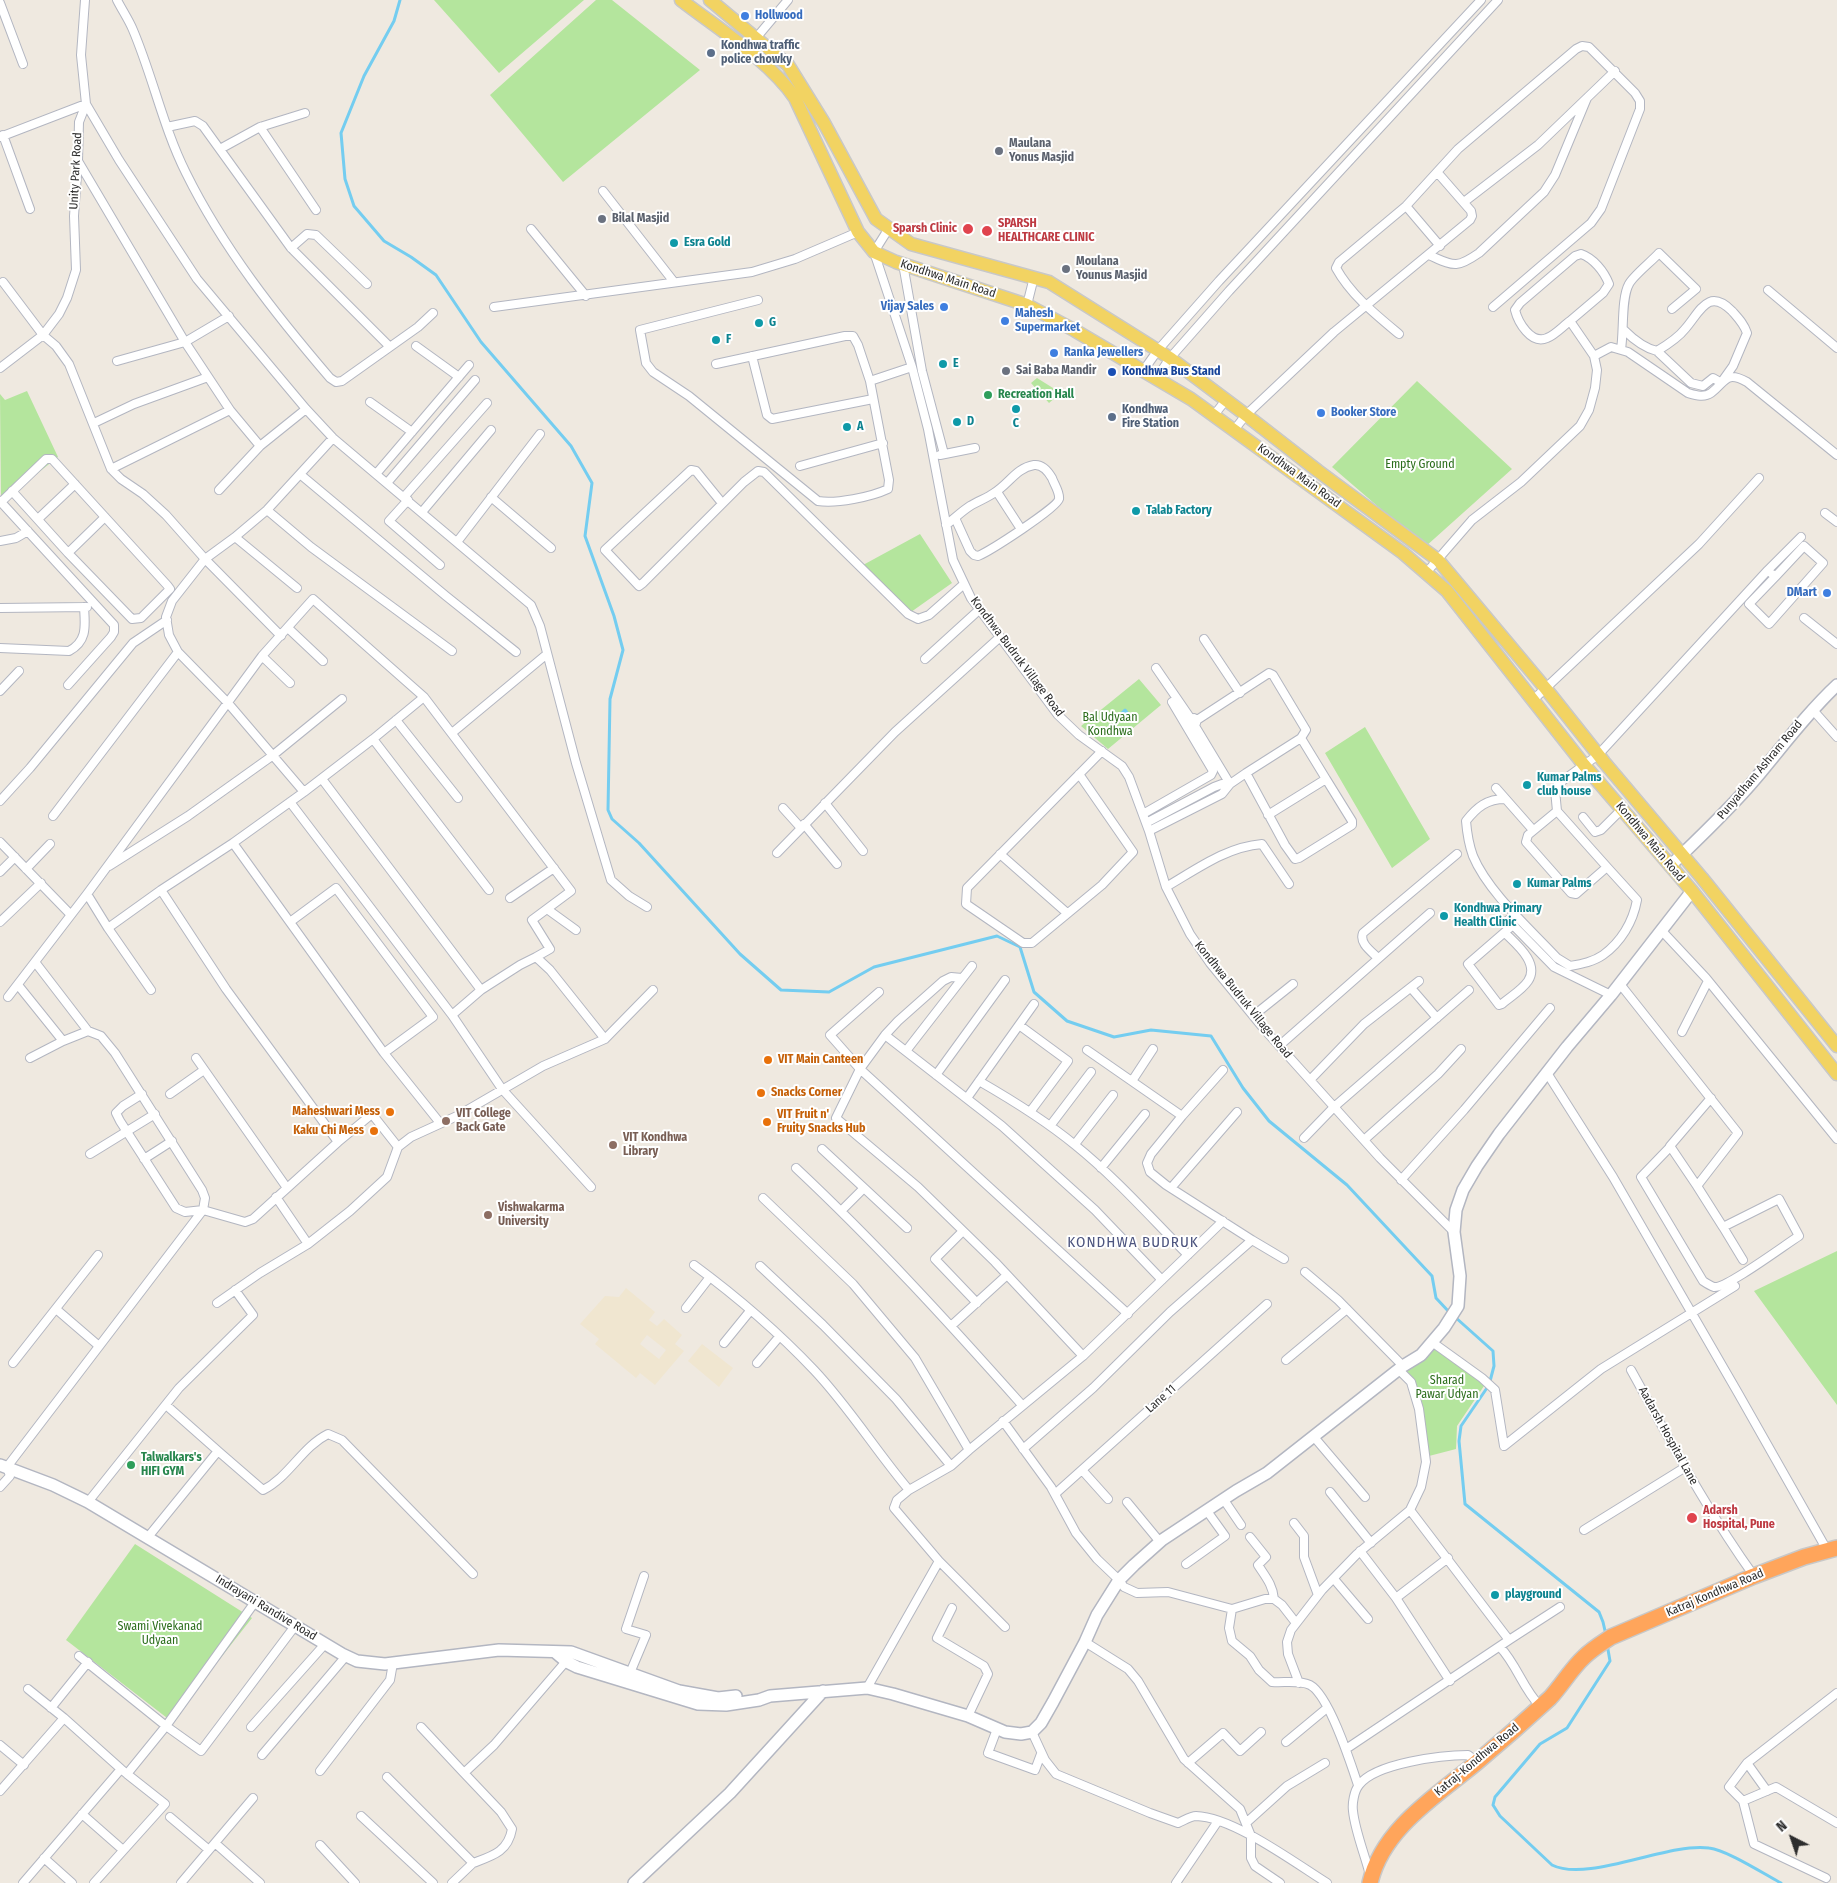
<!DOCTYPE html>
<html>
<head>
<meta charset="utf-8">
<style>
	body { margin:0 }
	#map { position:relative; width:1837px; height:1883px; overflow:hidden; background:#efe9e0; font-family:"Fira Sans Condensed",sans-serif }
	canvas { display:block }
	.north { position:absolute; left:1767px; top:1813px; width:50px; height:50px; -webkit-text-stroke:4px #fff; paint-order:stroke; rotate:319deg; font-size:14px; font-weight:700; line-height:20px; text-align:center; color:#2d2d2d }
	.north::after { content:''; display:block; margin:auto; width:18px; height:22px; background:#2d2d2d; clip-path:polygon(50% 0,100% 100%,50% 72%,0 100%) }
</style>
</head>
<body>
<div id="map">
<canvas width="1837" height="1883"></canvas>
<div class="north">N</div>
</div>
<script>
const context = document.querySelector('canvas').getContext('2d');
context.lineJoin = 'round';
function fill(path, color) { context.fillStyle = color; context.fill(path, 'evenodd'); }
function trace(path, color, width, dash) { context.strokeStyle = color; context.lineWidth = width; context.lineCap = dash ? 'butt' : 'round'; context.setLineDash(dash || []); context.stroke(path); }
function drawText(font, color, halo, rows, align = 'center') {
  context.font = font + ' "Fira Sans Condensed",sans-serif'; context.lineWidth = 4; context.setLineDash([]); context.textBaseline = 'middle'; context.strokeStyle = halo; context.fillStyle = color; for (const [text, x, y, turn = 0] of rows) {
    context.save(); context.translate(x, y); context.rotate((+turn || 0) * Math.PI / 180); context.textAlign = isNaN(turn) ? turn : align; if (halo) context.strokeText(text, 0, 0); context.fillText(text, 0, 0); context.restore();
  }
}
const education = new Path2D(`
	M626 1288 655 1312 649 1320 657 1326 664 1319 682 1335 675 1344 684 1351 655 1385 640 1373 636 1378 595 1344 599 1339 580 1324 605 1296 619 1297ZM647 1335 666 1350 659 1359 640 1344Z
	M702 1344 733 1368 719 1387 688 1361Z`);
const green = new Path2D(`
	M434 0H584L499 73Z
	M596 0H612L700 70 563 182 490 95Z
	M1037 378 1061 393 1049 403 1031 383Z
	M1417 381 1512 469 1425 547 1332 467Z
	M27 391 58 457 1 502 0 394 5 400Z
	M920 534 952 583 911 612 863 565Z
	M1139 679 1161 705 1108 749 1081 726Z
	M1365 727 1430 839 1392 868 1325 753Z
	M1837 1251V1405L1754 1291Z
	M1437 1341 1479 1376 1484 1386 1457 1426 1456 1449 1429 1456 1426 1430 1421 1406 1403 1370Z
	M135 1544 252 1618 171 1721 66 1640Z`);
const stream = new Path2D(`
	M400 0 394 21 364 76 341 133 345 179 354 206 384 241 411 257 436 275 481 342 571 446 592 483 585 536 614 616 623 650 610 699 608 810 612 819 639 843 740 954 781 990 829 992 874 967 997 936 1020 947 1034 992 1067 1021 1114 1037 1151 1030 1211 1036 1243 1088 1269 1121 1347 1185 1432 1276 1436 1298 1450 1313
	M1125 710 1128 714 1121 721 1118 717Z
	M1455 1317 1493 1351 1494 1366 1489 1385 1461 1426 1459 1441 1465 1504 1599 1612 1603 1622 1606 1635
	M1607 1644 1610 1661 1567 1728 1540 1744 1495 1797 1493 1805 1500 1816 1552 1865C1588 1883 1668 1842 1709 1848 1727 1850 1764 1874 1781 1883`);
const street = new Path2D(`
	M117 0C122 10 129 20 133 30 153 77 163 127 186 173 223 248 276 315 330 378L336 382 342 381 418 327 433 313
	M0 3 23 64
	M746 50 788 0
	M167 127 195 121 203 126 291 248 389 346
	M260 127 316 210
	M3 135 30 209
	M0 137 86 104 119 160 197 279 306 409 333 438 531 605 540 626 576 763 611 880 629 896 647 907
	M220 149 260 127 305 113
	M78 161 185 342 230 410 111 469
	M603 191 674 282
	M1464 202 1538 145 1615 71
	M1406 206 1440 246
	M889 228 874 252 912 367 928 429 953 560 971 598 1058 715 1079 735 1122 766 1129 777 1149 831 1166 887 1190 934 1210 963 1264 1029 1380 1158 1454 1232
	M531 229 586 296
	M291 248 307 234 316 235 367 284
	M1429 255C1454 266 1456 269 1479 253L1544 192 1555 175 1587 98
	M903 264 922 371 944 454
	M3 282 43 335 56 346 69 364 111 469 121 479 143 494 166 515 205 559 281 636
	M1768 290 1837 348
	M758 300 640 330 646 363 653 372 689 396 818 501C836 504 871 497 888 489L889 480 870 381
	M1027 305 1034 277
	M494 307 752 272 795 259 858 232
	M1624 330C1633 339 1644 348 1657 351 1667 345 1678 338 1685 329 1700 312 1708 287 1732 311 1739 319 1744 324 1747 333L1733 366 1723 380
	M1399 334C1375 314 1351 295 1336 268L1339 262 1406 206 1458 149 1576 49 1582 46 1589 47 1635 93 1640 101V109L1601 209 1591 223 1493 307
	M416 346 459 377
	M1621 349C1624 332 1621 298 1629 284 1633 276 1652 261 1659 253L1696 289 1672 309
	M1657 351 1691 383 1703 386 1713 378 1720 382
	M752 356 767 415 772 419 873 399
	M1594 356 1611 347 1628 352 1688 393C1695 395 1704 398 1711 393 1726 382 1725 370 1747 382L1837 455
	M117 361 185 342 229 316
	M716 364 845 336H853L858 345 870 381 912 367
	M0 368 43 335 59 314 67 298 76 270 74 216 78 161 79 122 86 104 81 55 85 0
	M1143 371 1158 350 1219 281 1481 0
	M1156 379 1170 358 1229 291 1498 0
	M370 402 412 432
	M230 410 260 446 306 409
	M1214 415 1226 400
	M94 423 134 404 208 377
	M1234 430 1246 415 1334 332 1470 220 1472 216 1471 211 1437 172
	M940 455 975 448
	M800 466 883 443
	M376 474 469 365
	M301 475 446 596 516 652
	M387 483 475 380
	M219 490 260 446
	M12 491 68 553
	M997 492 1021 529
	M404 497 487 403
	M491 497 551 548
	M408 500 389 521 440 565
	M0 501 114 625V632L111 637 68 685
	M1 502 46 459H52C90 501 129 543 167 585L170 589 141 618 132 619 68 553 105 517
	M722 503 696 471 691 470 605 550 639 586 643 583 744 482 758 471 764 472 908 614 918 619 929 615 964 584
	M267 510 311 547 452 651
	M422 512 491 430
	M1825 513 1837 522
	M38 519 75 484
	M946 525C954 519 962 511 970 506 978 501 987 498 994 493 1009 484 1016 468 1034 465 1042 464 1048 471 1052 478 1054 484 1060 492 1059 499 1057 508 990 551 978 556L974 555 970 551 955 518
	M235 537 267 510 333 438
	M0 541 16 538 28 531
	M457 542 540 434
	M1768 570 1775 577 1749 604 1769 624 1823 563 1804 546 1775 577
	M1426 573 1472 520 1521 482 1580 426 1589 410 1595 388 1597 370 1594 356 1570 321C1563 326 1555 335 1547 338 1531 345 1518 322 1515 310L1520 303 1575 256 1581 254C1593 258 1604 271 1609 284L1603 293 1570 321
	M297 588 235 537 205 559 172 601 166 617 169 635 178 652 228 703 304 792 373 739 424 697
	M0 608 87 607
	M1804 618 1837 644
	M288 628 323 661
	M1204 639 1240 693
	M0 648 69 651C88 641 85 625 84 607
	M262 656 290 683
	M925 659 980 609
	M1156 668 1191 719
	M0 691 19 671
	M1533 700 1699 544 1759 478
	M1812 709 1837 737
	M396 720 458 798
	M1197 720 1194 718 1191 719V725L1195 726 1197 720 1269 673 1273 675 1306 730 1301 738 1246 773 1285 845 1295 859 1299 858 1352 825V821L1326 779
	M1195 726 1230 784
	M452 733 547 654
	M373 739 489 890
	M1079 774 1133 852 1102 885 1032 943H1023L966 904 967 888 1102 751
	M322 779 481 990 520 965 536 957 550 970 605 1039
	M1496 788 1533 830
	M1505 799C1487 799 1477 807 1466 821 1467 833 1469 845 1473 856 1488 892 1530 929 1557 958L1570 966C1581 964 1593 962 1603 955 1621 942 1633 922 1637 900L1607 867
	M0 801 30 768 133 643 167 620
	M290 802 452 1015 502 1089 591 1187
	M825 803 863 851
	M783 808 801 828
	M1557 811 1607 867 1576 894 1571 893 1526 842 1528 835 1557 811 1555 790 1558 784 1598 755 1768 570 1801 537
	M1143 814 1211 775 1213 771 1172 702
	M1268 815 1326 779 1301 738
	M53 816 178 652
	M1583 817 1595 832 1601 830 1622 809
	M1146 823 1214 787 1222 784H1230
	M804 824 837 864
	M1149 831 1222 794 1230 784 1246 773
	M0 842 71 915
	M233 843 384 1053 440 1123
	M777 853 895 732 1000 637
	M1000 854 1067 913
	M109 866 188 816 272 756 342 699
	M26 869 50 844
	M0 872 15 857
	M1166 887C1197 869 1226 847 1262 844L1289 884
	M87 894 108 928 161 890 233 843 304 792
	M510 898 554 868
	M547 909 576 930
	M1508 920 1554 967 1611 995
	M0 922 41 883
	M290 922 336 888 433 1017 384 1053
	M108 928 151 990
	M1662 931 1706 978 1837 1139
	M1505 933C1516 944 1540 963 1528 981 1522 990 1510 997 1502 1004L1499 1005 1468 964 1513 925
	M1378 958C1371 951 1359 943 1363 933L1457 854
	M35 962 88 1031 101 1036 115 1053 202 1190 205 1198 203 1210 245 1222 253 1219 338 1142 226 989 161 890
	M1620 984 1738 1133 1697 1186 1723 1227 1779 1199 1799 1236C1786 1244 1726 1289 1714 1287 1711 1286 1706 1283 1703 1281L1641 1177 1670 1147
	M18 985 63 1041
	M1411 988 1437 1018
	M879 992 830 1035 860 1069 885 1035 1002 1126 1095 1210 1162 1280
	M8 997 87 894 262 656 313 599 424 697 571 891 532 920 550 949 536 957
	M452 1015 481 990
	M1253 1016 1293 984
	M1019 1025 1068 1061 1030 1112
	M1682 1032 1708 981
	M885 1035 898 1021 943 981 951 977 962 978
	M1279 1046 1430 913
	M1087 1050 1182 1116
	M906 1051 972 966
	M30 1058 63 1041 88 1031
	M196 1058 287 1188
	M1547 1073 1613 1177 1738 1393 1827 1550
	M936 1075 1005 980
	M1310 1080 1364 1024 1419 981
	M979 1081C1012 1100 1046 1121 1075 1145 1116 1178 1151 1218 1188 1255
	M1132 1081 1153 1049
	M142 1094 123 1106 116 1113 120 1121 176 1208 185 1212 203 1210
	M170 1094 204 1070
	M967 1098 1034 1004
	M1050 1126 1091 1072
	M1304 1138 1334 1107 1469 990
	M1364 1140 1438 1074 1461 1049
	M338 1142 372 1114 398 1147
	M1075 1144 1113 1095
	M822 1149 864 1188
	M90 1154 155 1114
	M144 1159 172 1141
	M796 1168C876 1243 949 1323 1022 1405
	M1101 1168 1145 1114
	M1401 1180 1464 1110 1550 1008
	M1697 1186 1670 1146 1711 1098
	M1171 1188 1237 1112
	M276 1197 308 1244 350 1211 387 1177 398 1147 411 1137 457 1116 543 1066 605 1039 653 990
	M841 1211 864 1188 907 1228
	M1723 1227 1743 1260
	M963 1231 935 1259 977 1303
	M1252 1240 1284 1259
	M694 1265C736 1296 778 1332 814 1370 849 1407 876 1451 909 1490L951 1466 969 1450 915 1358 853 1284 763 1198
	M760 1266 823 1325 896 1399 951 1466
	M1305 1272 1338 1300 1403 1366
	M217 1303 260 1273 308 1244
	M686 1308 710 1277
	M56 1309 99 1346
	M951 1326 1007 1275
	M1432 1342 1482 1378 1495 1390 1504 1446 1601 1369 1735 1286
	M724 1343 750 1311
	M1083 1356 995 1262 918 1187 836 1118 860 1069 1128 1314
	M1286 1360 1347 1309
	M13 1363 98 1255
	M757 1363 779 1337
	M1631 1370C1670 1440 1707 1511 1754 1576
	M166 1405 218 1451
	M1003 1421 1051 1487 1076 1533 1097 1559 1119 1580 1124 1587 1137 1593 1168 1592 1232 1609 1229 1628 1232 1641 1250 1656 1259 1670 1272 1682C1283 1683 1300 1680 1310 1685 1329 1695 1351 1764 1358 1785
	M1314 1437 1365 1497
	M1023 1449 1093 1388 1170 1312 1252 1240 1166 1185 1150 1172 1147 1163 1151 1154 1182 1116 1223 1070
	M969 1450 1083 1356 1223 1221
	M1082 1470 1108 1499
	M0 1487 10 1476 7 1467 203 1210
	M1330 1492 1371 1543
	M1055 1494 1267 1304
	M1224 1500 1241 1525
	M88 1502 179 1388 253 1315 235 1290
	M1127 1502 1160 1542
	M1294 1523 1304 1536V1557L1318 1595
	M1584 1530 1684 1468
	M148 1537 218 1451 263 1490C289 1477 302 1447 328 1434L342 1440 473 1574
	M1250 1537 1266 1557 1258 1565C1265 1576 1273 1585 1274 1599
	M1360 1551 1396 1598 1450 1681
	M939 1561 1005 1627
	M1186 1564 1225 1536 1207 1511
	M1334 1579 1368 1619
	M1396 1598 1448 1558
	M952 1608 937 1638 984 1666 988 1674 968 1716
	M1232 1609 1265 1599H1274L1282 1605 1296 1623
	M1509 1640 1560 1607
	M1085 1642 1128 1669 1138 1681 1184 1759 1240 1809 1251 1836V1858L1255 1866 1280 1883
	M1500 1647C1517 1665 1523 1689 1540 1706
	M79 1656 166 1726 201 1751 295 1626
	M630 1673 646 1635 626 1629 644 1576
	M1299 1683 1288 1654 1287 1642 1291 1630 1322 1590 1357 1554 1410 1510 1421 1487 1426 1462 1419 1409 1411 1382 1399 1370
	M867 1688 939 1561 894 1508 897 1500 909 1490
	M28 1689 64 1718
	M51 1708 88 1662
	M251 1727 325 1644
	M421 1727 464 1773
	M997 1729 988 1753 1035 1770 1041 1754
	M1032 1732 1045 1760 1056 1774 1150 1813 1178 1823C1183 1821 1191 1816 1196 1816 1233 1817 1295 1863 1327 1883
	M1286 1742 1327 1708
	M0 1745 24 1765
	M1346 1749 1509 1640 1410 1510
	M262 1755 346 1656
	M1188 1763 1223 1733 1240 1751 1261 1732
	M1747 1763 1767 1791
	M121 1769 127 1774 166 1726 255 1602
	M320 1771 390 1680 393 1663
	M387 1777 473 1863 452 1883
	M0 1791 64 1718 121 1769 23 1883
	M1743 1801 1776 1787 1837 1823
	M82 1814 123 1850
	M361 1816 433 1883
	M170 1817 209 1850
	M1246 1823 1287 1786 1325 1763
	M215 1843 260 1883
	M320 1845 355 1883
	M44 1858 72 1883
	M473 1863C492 1856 508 1852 512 1829L501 1812 464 1773 494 1745 568 1659
	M1370 1875C1365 1855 1355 1831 1353 1811 1352 1804 1354 1791 1359 1785 1375 1763 1443 1755 1468 1755L1477 1762
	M1826 1878 1754 1844 1743 1801 1729 1787 1747 1763 1837 1693
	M94 1883 165 1804 127 1774
	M181 1883 253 1798
	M1176 1883 1218 1821`);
const secondary = new Path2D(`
	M1670 866C1700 837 1730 809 1756 778 1783 746 1807 713 1837 685
	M0 1465 53 1485 88 1502 342 1654 357 1661 385 1664 499 1650 571 1652 679 1691 718 1698 736 1696
	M555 1652 567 1662 577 1667 698 1704 726 1705 759 1700 770 1696 867 1688 893 1694 968 1716 1005 1732 1021 1734 1032 1732 1041 1723 1053 1702 1085 1642 1097 1615 1119 1580 1134 1565 1162 1540 1236 1491 1267 1473 1403 1366 1421 1355 1444 1328 1458 1306 1460 1276 1454 1232 1456 1210 1463 1190 1477 1166 1499 1134 1567 1047 1611 995 1692 891
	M634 1883 730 1793 823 1691`);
const primary = new Path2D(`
	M681 0C717 28 769 60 795 98L858 232 874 252 896 262 1027 305 1074 330 1191 399 1403 553 1447 591 1584 765 1692 891 1837 1074
	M710 0 788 65 824 123 876 219 911 244 1049 282 1170 358 1246 415 1318 471 1438 560 1546 689 1604 762 1702 878 1837 1046`);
const highway = new Path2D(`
	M1370 1883C1382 1829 1436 1796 1476 1763 1501 1742 1526 1720 1550 1698 1562 1685 1571 1669 1584 1657 1592 1649 1602 1643 1611 1637L1754 1576 1804 1557 1837 1548`);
const markers = [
	[745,16,5,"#3f7fe0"],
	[711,53,5,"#5c6f8a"],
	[999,151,5,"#6b7280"],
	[602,219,5,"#6b7280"],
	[968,229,6,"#e0444e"],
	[987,231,6,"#e0444e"],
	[674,243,5,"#0f9aa8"],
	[1066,269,5,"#6b7280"],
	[944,307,5,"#3f7fe0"],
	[1005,321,5,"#3f7fe0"],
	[759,323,5,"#0f9aa8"],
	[716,340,5,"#0f9aa8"],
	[1054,353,5,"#3f7fe0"],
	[943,364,5,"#0f9aa8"],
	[1006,371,5,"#6b7280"],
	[1112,372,5,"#1a4fb4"],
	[988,395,5,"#2e9e5b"],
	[1016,409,5,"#0f9aa8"],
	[1321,413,5,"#3f7fe0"],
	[1112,417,5,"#5c6f8a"],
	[957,422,5,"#0f9aa8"],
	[847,427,5,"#0f9aa8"],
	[1136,511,5,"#0f9aa8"],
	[1827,593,5,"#3f7fe0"],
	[1527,785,5,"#0f9aa8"],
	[1517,884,5,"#0f9aa8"],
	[1444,916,5,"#0f9aa8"],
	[768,1060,5,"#e8710a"],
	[761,1093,5,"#e8710a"],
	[390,1112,5,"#e8710a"],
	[446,1121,5,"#8d6e63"],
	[767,1122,5,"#e8710a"],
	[374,1131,5,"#e8710a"],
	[613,1145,5,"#8d6e63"],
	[488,1215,5,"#8d6e63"],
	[131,1465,5,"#2e9e5b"],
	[1692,1518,6,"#e0444e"],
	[1495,1595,5,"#0f9aa8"]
];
const shopNames = [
	["Hollwood",755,16],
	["Vijay Sales",934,307,"right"],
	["Mahesh",1015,314],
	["Supermarket",1015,328],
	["Ranka Jewellers",1064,353],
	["Booker Store",1331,413],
	["DMart",1817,593,"right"]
];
const serviceNames = [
	["Kondhwa traffic",721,46],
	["police chowky",721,60],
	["Kondhwa",1122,410],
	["Fire Station",1122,424]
];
const worshipNames = [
	["Maulana",1009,144],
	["Yonus Masjid",1009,158],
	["Bilal Masjid",612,219],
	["Moulana",1076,262],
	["Younus Masjid",1076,276],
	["Sai Baba Mandir",1016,371]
];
const streetNames = [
	["Unity Park Road",76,171,-87],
	["Kondhwa Main Road",948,279,18],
	["Kondhwa Main Road",1299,476,36],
	["Kondhwa Budruk Village Road",1017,657,53],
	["Punyadham Ashram Road",1760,770,-50],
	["Kondhwa Main Road",1650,842,50],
	["Kondhwa Budruk Village Road",1243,1000,51],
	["Lane 11",1161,1399,-42],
	["Aadarsh Hospital Lane",1668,1436,61],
	["Katraj Kondhwa Road",1715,1593,-23],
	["Indrayani Randive Road",266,1608,31],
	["Katraj-Kondhwa Road",1477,1760,-40]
];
const healthNames = [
	["SPARSH",998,224],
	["HEALTHCARE CLINIC",998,238],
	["Sparsh Clinic",957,229,"right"],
	["Adarsh",1703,1511],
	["Hospital, Pune",1703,1525]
];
const cultureNames = [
	["Esra Gold",684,243],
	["G",769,323],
	["F",726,340],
	["E",953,364],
	["D",967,422],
	["C",1016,424,"center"],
	["A",857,427],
	["Talab Factory",1146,511],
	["Kumar Palms",1537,778],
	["club house",1537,792],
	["Kumar Palms",1527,884],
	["Kondhwa Primary",1454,909],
	["Health Clinic",1454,923],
	["playground",1505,1595]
];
const transitNames = [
	["Kondhwa Bus Stand",1122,372]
];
const leisureNames = [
	["Recreation Hall",998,395],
	["Talwalkars's",141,1458],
	["HIFI GYM",141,1472]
];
const parkNames = [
	["Empty Ground",1420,465],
	["Bal Udyaan",1110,718],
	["Kondhwa",1110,732],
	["Sharad",1447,1381],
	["Pawar Udyan",1447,1395],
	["Swami Vivekanad",160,1627],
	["Udyaan",160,1641]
];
const foodNames = [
	["VIT Main Canteen",778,1060],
	["Snacks Corner",771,1093],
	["Maheshwari Mess",380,1112,"right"],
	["VIT Fruit n'",777,1115],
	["Fruity Snacks Hub",777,1129],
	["Kaku Chi Mess",364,1131,"right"]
];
const educationNames = [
	["VIT College",456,1114],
	["Back Gate",456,1128],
	["VIT Kondhwa",623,1138],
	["Library",623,1152],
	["Vishwakarma",498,1208],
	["University",498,1222]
];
const quarterNames = [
	["KONDHWA BUDRUK",1133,1243]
];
fill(education, '#f0e6d0');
fill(green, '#b4e59d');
trace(stream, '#74cdf0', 3);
trace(street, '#b3b6c1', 10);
trace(secondary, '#b3b6c1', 14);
trace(primary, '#c8c8c8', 15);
trace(highway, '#c8c8c8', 18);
trace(street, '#fff', 8);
trace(secondary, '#fff', 11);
trace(primary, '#f2d362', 12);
trace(highway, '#ffa55b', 15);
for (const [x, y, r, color] of markers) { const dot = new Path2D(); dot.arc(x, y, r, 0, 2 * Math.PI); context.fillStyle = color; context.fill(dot); trace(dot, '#fff', 2); }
drawText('bold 12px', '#366cbe', '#fff', shopNames, 'left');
drawText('bold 12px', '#4e5e75', '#fff', serviceNames, 'left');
drawText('bold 12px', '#5b616d', '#fff', worshipNames, 'left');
drawText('12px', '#2d2d2d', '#fff', streetNames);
drawText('bold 12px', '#be3a42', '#fff', healthNames, 'left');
drawText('bold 12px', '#0d838f', '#fff', cultureNames, 'left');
drawText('bold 12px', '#164399', '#fff', transitNames, 'left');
drawText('bold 12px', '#27864d', '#fff', leisureNames, 'left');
drawText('12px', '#2b6d1b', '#fff', parkNames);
drawText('bold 12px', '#c56008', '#fff', foodNames, 'left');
drawText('bold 12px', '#785e54', '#fff', educationNames, 'left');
context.letterSpacing = '1px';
drawText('15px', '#4d557f', '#fff', quarterNames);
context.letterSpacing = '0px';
</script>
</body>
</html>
